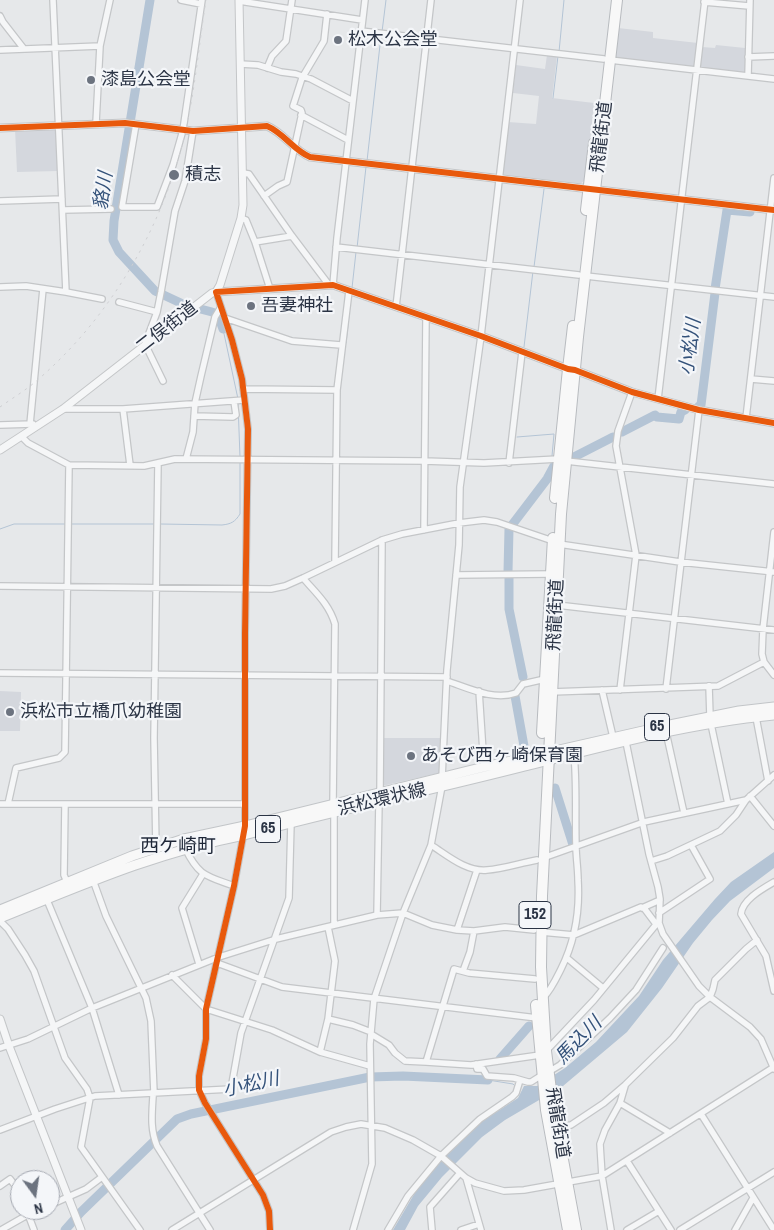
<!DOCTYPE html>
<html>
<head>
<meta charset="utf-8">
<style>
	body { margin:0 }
	#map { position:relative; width:774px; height:1230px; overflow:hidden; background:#e6e8ea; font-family:"Archivo Narrow",sans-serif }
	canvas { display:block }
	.north { position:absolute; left:10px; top:1170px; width:50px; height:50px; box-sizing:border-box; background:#f4f6f9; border:1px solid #a4a8b1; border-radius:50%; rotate:166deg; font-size:14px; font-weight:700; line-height:20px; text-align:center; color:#2b3445 }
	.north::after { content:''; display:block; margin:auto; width:18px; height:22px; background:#6c737f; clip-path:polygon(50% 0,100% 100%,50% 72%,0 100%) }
</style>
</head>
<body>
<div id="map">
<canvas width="774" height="1230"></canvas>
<div class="north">N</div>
</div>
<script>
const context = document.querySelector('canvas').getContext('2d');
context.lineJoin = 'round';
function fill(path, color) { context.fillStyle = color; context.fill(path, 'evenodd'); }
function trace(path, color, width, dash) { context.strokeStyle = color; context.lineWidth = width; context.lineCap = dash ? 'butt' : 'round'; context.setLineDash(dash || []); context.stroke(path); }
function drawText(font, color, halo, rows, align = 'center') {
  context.font = font + ' "Archivo Narrow","Noto Sans JP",sans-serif'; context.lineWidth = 4.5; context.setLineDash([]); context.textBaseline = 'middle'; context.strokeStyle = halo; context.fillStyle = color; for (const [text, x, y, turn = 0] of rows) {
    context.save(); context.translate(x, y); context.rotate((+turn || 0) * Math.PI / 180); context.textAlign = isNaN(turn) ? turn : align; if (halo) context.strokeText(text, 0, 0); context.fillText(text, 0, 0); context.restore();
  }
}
const built = new Path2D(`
	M618 28 653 32V38L698 43 695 68 614 59Z
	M716 45 745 48 746 74 699 69 702 47 715 48Z
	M547 55 557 56 552 98 594 103 586 179 579 185 503 176 508 122 536 124 539 96 513 93 516 65 545 69Z
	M56 127 58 171 17 172 15 129Z
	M0 691 21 692 20 731H0Z
	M382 738H440L439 773 382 786Z`);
const water = new Path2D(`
	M774 852V868L730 901 712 920 693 943 662 988 627 1032 563 1086 505 1120 482 1137 442 1177 418 1206 405 1230H393L426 1174 478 1124 518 1098 524 1086H537L565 1068 596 1042 639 996 663 960 715 899 731 882Z`);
const stream = new Path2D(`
	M382 32 386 0
	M559 52 564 0
	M553 98 558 56
	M367 161 381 36
	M357 248 366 167
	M534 267 544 189
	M352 288 356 252
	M349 310 351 294
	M223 329 238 399
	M346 343 349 316
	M524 347 533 271
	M238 403 240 457
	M517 437 554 434 552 456
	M70 524H156
	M160 524 222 525C231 524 235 522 240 514V461
	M0 529 14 524H66
	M488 1080 513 1084 516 1087`);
const river = new Path2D(`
	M150 0 114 221 113 240 119 252 155 291 185 305 212 312 218 315 223 329
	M715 289 727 210 750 212
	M699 406 701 405 715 293
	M622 432 655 415 657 417 679 419 681 412 685 410
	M572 458 613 437
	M512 525 547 479 554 466
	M508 572 509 529
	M509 576V609L523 677
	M515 696 524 746
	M555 788 573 845
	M500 1059 529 1026
	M65 1230 81 1212 177 1119 191 1114 370 1077 403 1076 488 1080`);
const minor = new Path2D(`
	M181 0 201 4
	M239 1 362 20
	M704 2 749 6
	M0 16 3 22 24 49
	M361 31 604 59
	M0 50 100 46
	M748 57 774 56
	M610 60 774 79
	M240 64 258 65 281 72 296 74 311 79 353 101
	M267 68 272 56 286 41 292 0
	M748 76 750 0
	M301 115 348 140
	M96 123 100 46 110 0
	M136 124 122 207H157L173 165 183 130 202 0
	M243 173 249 174 292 236 329 285
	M264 196 278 186 287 182 302 113 301 110 293 106 302 78 324 41 327 14
	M0 201 62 199
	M63 210 111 209
	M241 218 246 220 255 242 292 236
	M255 242 270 289
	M336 247 579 275
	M586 276 774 297
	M333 285 337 238 365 0
	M0 287 26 286 66 292 53 0
	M66 292 102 299
	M216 292 232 340 242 379 248 429 245 633V826L234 886 206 1009V1039L199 1076V1090L205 1103 263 1195 269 1211 270 1230
	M119 302 157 312
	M396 307 431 0
	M225 318 292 341 341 345
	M751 379 774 381
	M163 381 145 344 157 312 161 292 175 211 185 181 193 131
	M243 389 337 390
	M658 399 705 0
	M63 409H123L244 400
	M123 409 130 465
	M194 416 233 417 236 415 234 401
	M746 418 774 178
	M30 424 43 289
	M0 425 33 424
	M22 437 28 443 69 465 144 466 175 459 424 461 484 463 558 459
	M186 459 193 432 195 403 201 376 215 317 221 307
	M566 461 774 484
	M509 463 522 352
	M424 530 426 318
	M774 532 763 629 762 654 764 662 774 675
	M559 544 680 562 774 572
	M335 562 337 390 349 291
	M456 575 550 574
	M303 578C316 593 329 604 335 624L333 804
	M0 586 271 589 285 586 303 578 382 540 402 534 459 523 484 520 497 522 553 541
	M557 605 774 630
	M0 673 447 677
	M447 681C468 688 494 701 516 693L523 684 545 679
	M709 686 710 717
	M666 689 699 410
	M602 690 613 737
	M620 690 636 555 616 446 618 431 632 392
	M479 691 484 767
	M551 692 718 686 764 662
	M756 717 768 781
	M711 724 728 804
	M666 732 684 813
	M626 742 649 854 658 887 660 899 659 923 663 934 699 986 710 997 750 1027 761 1039 774 1069
	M442 778 447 670 459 545 460 487 481 336 520 0
	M380 793 382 540
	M750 796 774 826
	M0 804H245
	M8 804 16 768 59 758 65 752 69 465
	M65 804 64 875 67 882
	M334 812V925
	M431 845C447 855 466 872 487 870 503 869 520 863 537 860
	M156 848 154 738 158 463
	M185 848C199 877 207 876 234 886
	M543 858 644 822 746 800
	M651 861 667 856 720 831 736 815 746 800 774 775
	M93 880 106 916 146 998 151 1021 154 1093 153 1096C152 1114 150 1129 157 1146L210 1230
	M774 882C762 889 742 900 741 914L766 956 774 991
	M47 900 92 1008 119 1095
	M642 908 660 900
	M659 913 710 879 691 845
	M377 915 379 801
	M0 921 8 929 25 955 34 971 65 1058 87 1089 90 1098 81 1147 140 1230
	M328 927 335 961 328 1019
	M457 930 477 870
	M541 932 574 935 641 907 644 908 656 924
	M567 958 603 988
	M217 963 282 987 537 1018
	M199 964 182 908 203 874
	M463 971 470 952 474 931
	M172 975 206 1009 272 1030 320 1052 328 1019 353 1025 371 1032
	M535 979 469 973 454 969 426 1062 471 1065 540 1055
	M543 998C551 990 556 979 561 969 575 941 580 912 578 880 578 869 576 857 576 846 575 815 577 785 574 754
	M371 1034 389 1045 395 1053 405 1061 426 1062
	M0 1048 28 1039 92 1008 219 957 276 939 377 915 403 913 432 925 457 930 474 931 505 927 534 930
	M546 1051 594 1000 659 921
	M320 1052 370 1066
	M476 1064 477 1069H483L487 1076 514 1078 528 1082H531L542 1075
	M550 1071 560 1065 610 1018 636 990 663 948
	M620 1103 670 1133
	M701 1114 774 1230
	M557 1127 571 1125 604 1103 625 1085 673 1038 698 1006 710 997 713 989 715 980 746 949 757 940
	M0 1130 55 1109 95 1096 231 1089 241 1033 289 898 291 823
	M627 1161 671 1230
	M466 1178 481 1230
	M0 1186 10 1179 20 1192
	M50 1205 86 1189 102 1177
	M28 1214 34 1230
	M1 1230 36 1210
	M172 1230 331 1132 346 1127 361 1124 385 1128 413 1140 441 1156 466 1178 475 1183 504 1191 524 1190 602 1176 774 1067
	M353 1230 372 1164 370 1044 374 999 403 913 431 845 442 786
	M388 1230 408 1196 441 1156 480 1119 512 1097 516 1093 520 1080
	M432 1230 430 1207 460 1173
	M461 1230 479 1224
	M611 1230 602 1176 600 1144 605 1130 620 1103 625 1086
	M627 1230 659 1211
	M680 1230 774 1172
	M735 1230 753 1198`);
const tertiary = new Path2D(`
	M0 128 125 123 193 131 267 126C284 133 293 150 310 157L774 210
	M216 292 333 285 481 336 568 369 575 370 632 392 658 399 699 410 774 423
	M0 450 63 409 212 293 216 292 220 285 241 218 243 205 239 0
	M0 1019 9 1046 81 1230`);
const primary = new Path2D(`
	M0 910 132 856 184 839 245 826 484 767 665 726 739 711 774 707
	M0 918C82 885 157 852 244 835 337 810 431 790 525 766 607 745 690 723 774 715`);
const trunk = new Path2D(`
	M586 210 594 143
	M555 498 568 369 573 326
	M542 733 553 538
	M536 1005 546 1110 568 1230
	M576 1230 553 1106 546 1051 541 967 542 896 561 514 578 337 617 0`);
const rail = new Path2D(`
	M0 407C11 399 23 392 34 383 104 324 155 241 180 153 194 103 198 51 206 0`);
const cycleway = new Path2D(`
	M0 128 125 123 193 131 267 126C284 133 293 150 310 157L774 210
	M270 1230 269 1211 263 1195 205 1103 199 1090V1076L206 1039V1009L234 886 245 826V633L248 429 242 379 232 340 216 292 333 285 481 336 568 369 575 370 632 392 658 399 699 410 774 423`);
const markers = [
	[338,40,5,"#6c737f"],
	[91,80,5,"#6c737f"],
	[174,175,6,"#6c737f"],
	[251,306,5,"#6c737f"],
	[10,712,5,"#6c737f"],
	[411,756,5,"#6c737f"]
];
const shields = [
	[657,727,25],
	[268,829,25],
	[535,915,32]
];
const shieldNames = [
	["65",657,727],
	["65",268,829],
	["152",535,915]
];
const poiNames = [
	["松木公会堂",348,40],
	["漆島公会堂",101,80],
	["積志",185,175],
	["吾妻神社",261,306],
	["浜松市立橋爪幼稚園",20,712],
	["あそび西ヶ崎保育園",421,756]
];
const streetNames = [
	["飛龍街道",602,137,-83],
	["二俣街道",167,328,-38],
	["飛龍街道",556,615,-87],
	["浜松環状線",382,800,-13],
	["飛龍街道",557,1123,81]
];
const waterNames = [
	["貉川",104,191,-81],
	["小松川",691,347,-82],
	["馬込川",579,1041,-46],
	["小松川",251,1085,-12]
];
const neighbourhoodNames = [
	["西ケ崎町",178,847]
];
fill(built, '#d4d7dd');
fill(water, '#b4c4d5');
trace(stream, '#b4c4d5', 1);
trace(river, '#b4c4d5', 9);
trace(minor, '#c4c6c8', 8);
trace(tertiary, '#c4c6c8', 9);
trace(primary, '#c2c5c8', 11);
trace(trunk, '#b8bbbf', 12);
trace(minor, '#f5f6f7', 5.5);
trace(tertiary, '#f5f6f7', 7);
trace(primary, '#f8f8f8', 9);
trace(trunk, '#f8f8f8', 10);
trace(rail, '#cecfd2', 1, [2.5, 5]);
trace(cycleway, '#e8590c', 6);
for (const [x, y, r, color] of markers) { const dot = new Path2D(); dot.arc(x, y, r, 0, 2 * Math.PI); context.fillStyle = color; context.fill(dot); trace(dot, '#f4f6f9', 2); }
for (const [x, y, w] of shields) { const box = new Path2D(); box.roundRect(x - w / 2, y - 13.5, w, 27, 4); context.fillStyle = '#f4f6f9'; context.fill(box); trace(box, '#2b3445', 1); }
drawText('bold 16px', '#2b3445', null, shieldNames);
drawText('18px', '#2b3445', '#f4f6f9', poiNames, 'left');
drawText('18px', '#2b3445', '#f4f6f9', streetNames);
drawText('italic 19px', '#34527a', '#f4f6f9', waterNames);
drawText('19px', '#1d2536', '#f4f6f9', neighbourhoodNames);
</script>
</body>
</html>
